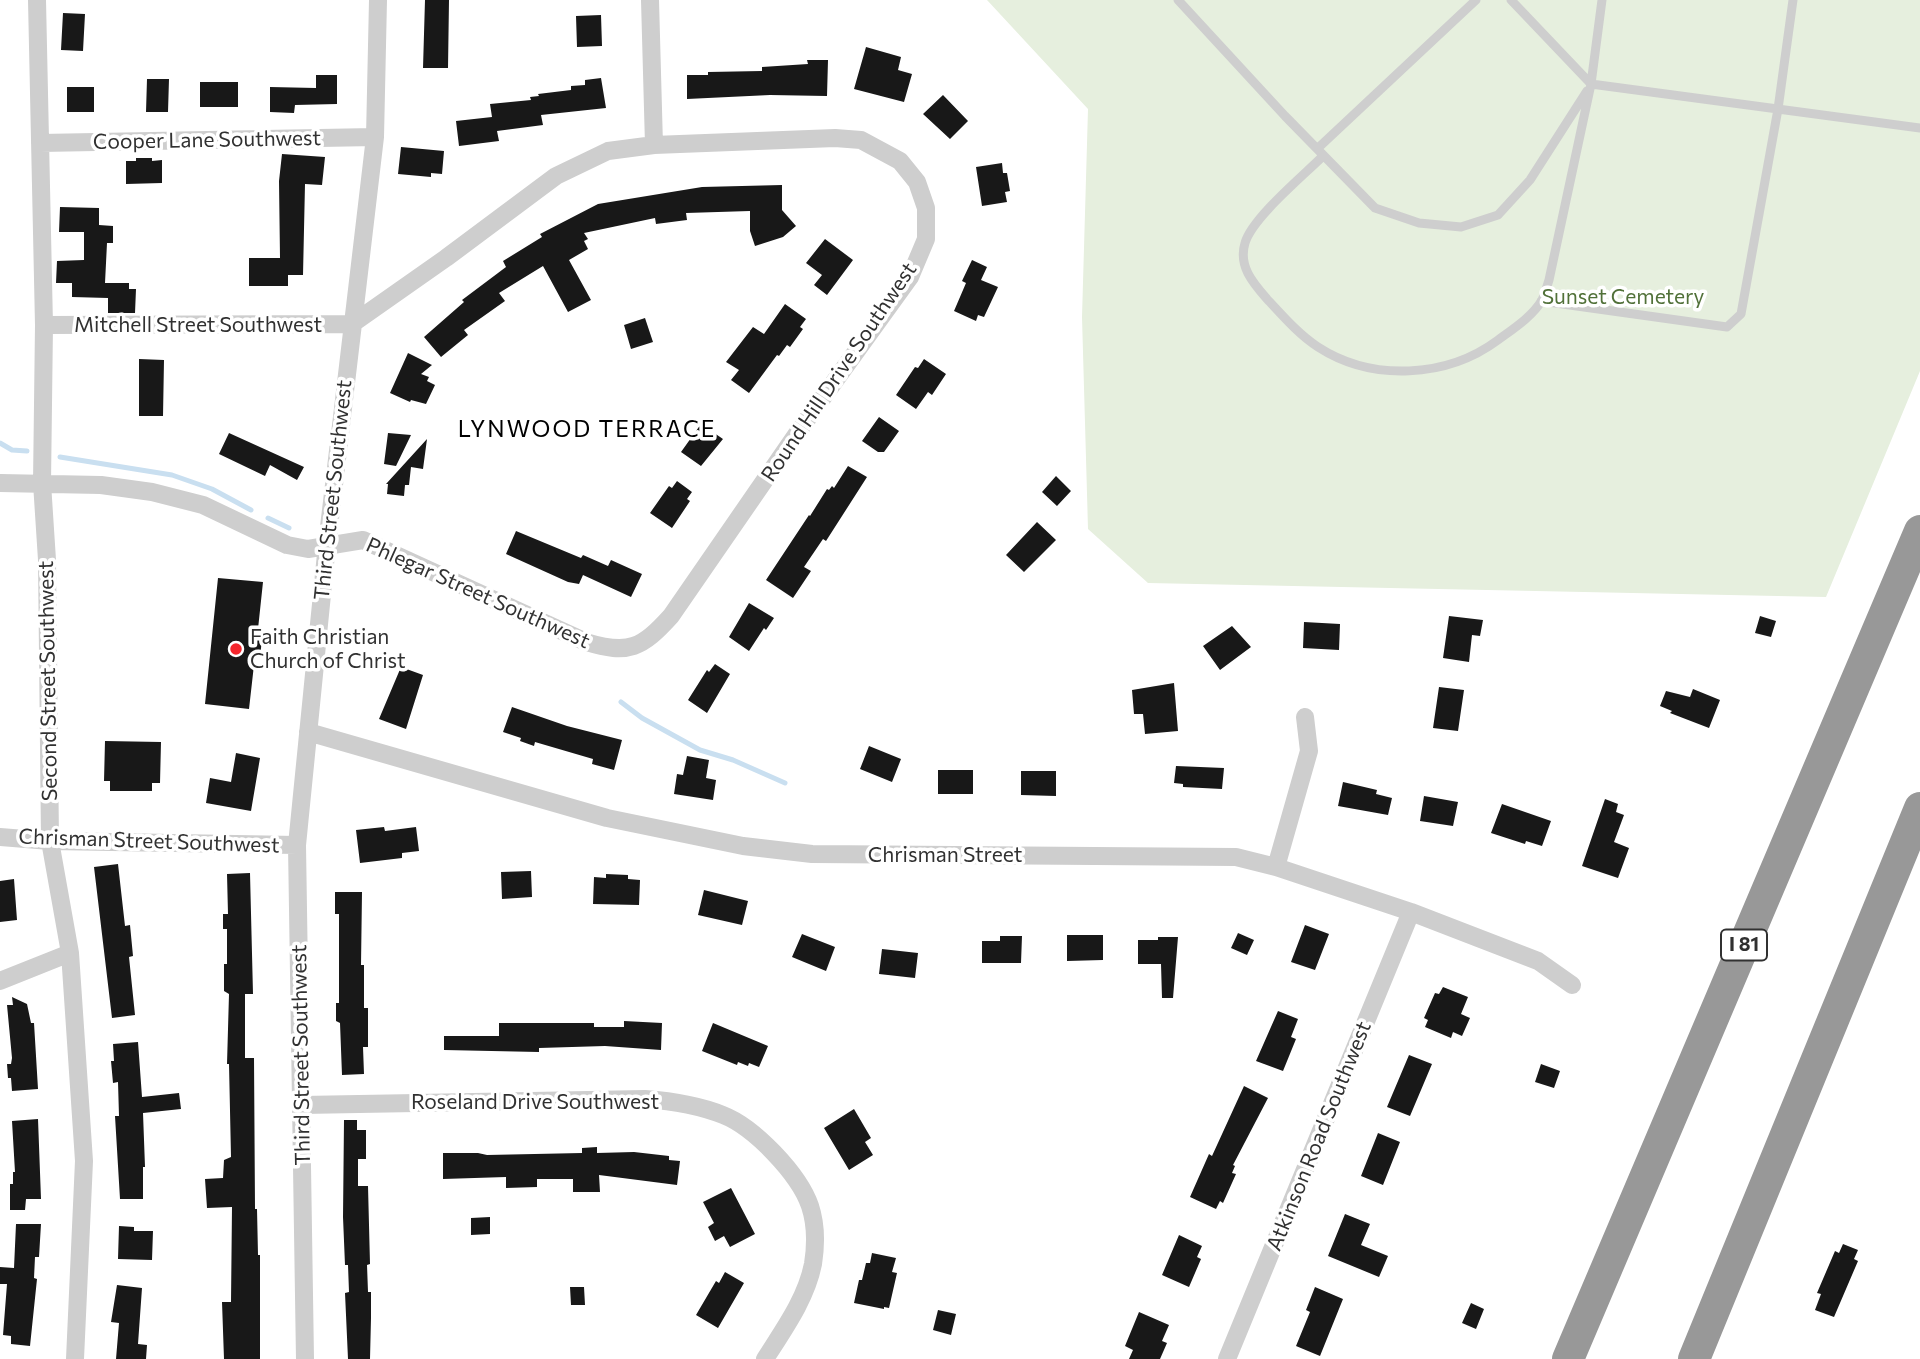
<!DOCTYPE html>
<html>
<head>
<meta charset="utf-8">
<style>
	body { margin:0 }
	canvas { display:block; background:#fff }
</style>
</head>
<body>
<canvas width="1920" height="1359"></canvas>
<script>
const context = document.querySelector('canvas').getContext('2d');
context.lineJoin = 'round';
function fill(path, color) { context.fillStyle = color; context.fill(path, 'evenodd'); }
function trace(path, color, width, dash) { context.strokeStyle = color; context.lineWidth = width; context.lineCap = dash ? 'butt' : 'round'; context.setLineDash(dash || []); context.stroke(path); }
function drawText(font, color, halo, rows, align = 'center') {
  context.font = font + ' Commissioner,sans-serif'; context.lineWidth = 7; context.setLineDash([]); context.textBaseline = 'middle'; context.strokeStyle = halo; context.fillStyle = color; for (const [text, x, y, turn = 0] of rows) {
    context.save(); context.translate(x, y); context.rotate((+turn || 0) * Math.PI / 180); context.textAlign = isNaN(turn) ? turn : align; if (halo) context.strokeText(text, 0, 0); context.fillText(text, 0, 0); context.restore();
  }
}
const green = new Path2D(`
	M987 0H1920V371L1826 597 1148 583 1088 529 1082 317 1088 109Z`);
const stream = new Path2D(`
	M0 443 12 450 27 451
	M60 457 172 475 212 489 251 510
	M268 518 289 528
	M621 702 642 718 700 750 733 760 785 783`);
const building = new Path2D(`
	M425 0H449L448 68H423Z
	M63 13 85 14 83 51 61 50Z
	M601 15 602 46 577 47 576 16Z
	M866 47 901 57 898 70 912 74 904 102 854 89Z
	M807 60H828L827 96 770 95 687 99V75H708V72L762 71V67L808 64Z
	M316 75H337V104L295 105 294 113 270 112V87L316 88Z
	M601 78 606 108 541 115 543 125 497 131 499 141 459 146 456 121 492 117 490 104 531 100 530 97 539 96 538 94 571 90V86L585 85V80Z
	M147 79H169L168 112H146Z
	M200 82H238V107H200Z
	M67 87H94V112H67Z
	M943 95 968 121 950 139 923 114Z
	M401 147 444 151 442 174 431 173V177L398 174Z
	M282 154 325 157 322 185 305 184 303 275H288V286H249V258H280L279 181Z
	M136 158H152V161L162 160V183L126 184V161H136Z
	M1002 163 1003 173H1007L1010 191 1005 192 1007 202 982 206 976 167Z
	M782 185V210L796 226 783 237 755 246 750 231V211L686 213 687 220 656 224 655 218 584 233 588 239 584 241 588 249 569 260 591 300 568 312 543 266 499 293 505 301 464 330 468 335 441 357 424 337 464 302 462 300 506 267 503 261 542 237 540 234 598 204 702 187Z
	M60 207 99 208V225L113 226V243H107L105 283H129V289H136L135 313H108V298L72 297V283H56L57 261 84 260V232H59Z
	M825 239 853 260 827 295 814 285 822 275 806 263Z
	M972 260 987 267 981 280 998 287 984 317 978 315 976 321 954 311 966 283 962 281Z
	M785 304 806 319 800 327 803 329 790 347 787 345 779 356 777 355 749 393 731 380 739 370 726 362 753 327 764 334Z
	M645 318 653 342 631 349 624 325Z
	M408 353 432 365 421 374 429 377 427 381 435 385 426 404 411 400 410 402 390 393Z
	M139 359 164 360 163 416H139Z
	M924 359 946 374 932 395 928 392 916 409 896 395 915 367 918 368Z
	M879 417 899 431 884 452H878L862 441Z
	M701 424 723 439 701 466 681 452Z
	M229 433 304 467 297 480 270 465 265 476 219 454Z
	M388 433 411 435 396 466 384 464Z
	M427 439 423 469 411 467 409 485H405L404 496 387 494 388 484H386Z
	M848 466 867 477 826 541 823 539 804 567 811 571 793 598 766 580 809 515 810 516 827 489 829 490 832 486 834 488Z
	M1056 476 1071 491 1057 506 1042 492Z
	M677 481 692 492 687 499 690 501 672 528 650 513 669 486 672 488Z
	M1037 522 1056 540 1024 572 1006 555Z
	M516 531 581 558 583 555 608 566 611 560 642 574 631 597 583 575 579 584 568 582 506 554Z
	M218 578 263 582 258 629 263 630 260 657 255 656 249 709 205 704Z
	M749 603 774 618 766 630 764 628 749 651 729 637Z
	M1449 616 1483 620 1480 636 1472 635 1469 662 1443 658Z
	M1760 616 1776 621 1771 637 1755 633Z
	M1304 622 1340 624 1339 650 1303 648Z
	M1232 626 1251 647 1220 670 1203 646Z
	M715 664 730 674 707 713 688 700 707 670 709 672Z
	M401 667 423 675 406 729 379 719Z
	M1174 683 1178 731 1145 734 1143 714H1134L1132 690Z
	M1439 687 1464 690 1458 731 1433 728Z
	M1693 689 1720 700 1709 728 1670 713 1672 711 1660 706 1666 691 1690 697Z
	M512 707 567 726 622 740 614 770 592 764 593 759 535 742 534 746 520 741 521 738 503 732Z
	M105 741 161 742 160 783H152V791H110V781H104Z
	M869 746 901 759 892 782 860 769Z
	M236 753 260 758 251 811 206 803 210 778 231 782Z
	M687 756 709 760 706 778 716 780 713 800 674 794 677 774 683 775Z
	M1176 766 1224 768 1222 789 1183 787V784L1174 783Z
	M938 770H973V794H938Z
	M1021 771H1056V796L1021 795Z
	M1343 782 1377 790 1376 794 1392 798 1388 815 1338 806Z
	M1424 796 1458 802 1453 826 1420 821Z
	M1605 799 1618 804 1616 812 1624 815 1614 842 1629 848 1618 878 1582 866Z
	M1502 804 1551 821 1542 846 1526 841 1525 844 1491 833Z
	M384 827 385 831 416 827 419 851 402 853V858L360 863 356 830Z
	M118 864 125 926 130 925 133 956 129 957 135 1015 112 1018 94 867Z
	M531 871 532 897 502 899 501 872Z
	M250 873 253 994H245V1058H254L255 1209H257L258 1255H260V1359H224L222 1302H231L232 1207 207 1208 205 1179 223 1178 224 1160 231 1157 229 1064H227L229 994 224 991V964H227V929H223V914H228L227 874Z
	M606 874 628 875V879L640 880 639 905 593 904 594 877 606 878Z
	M14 879 17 920 0 922V881Z
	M704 890 748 901 742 925 698 915Z
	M335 892H362L361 965H364V1008H368V1047H363L364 1074 342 1075 340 1023 336 1021V1003H339V914H335Z
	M1305 925 1329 934 1315 970 1291 962Z
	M1238 933 1254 940 1247 955 1231 948Z
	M802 934 835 947 826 971 792 957Z
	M1067 935H1103V960L1067 961Z
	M1000 936H1022L1021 963H982V941H1000Z
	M1158 937H1178L1173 998H1162L1161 964H1138V940H1158Z
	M882 949 918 953 915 978 879 974Z
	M1443 987 1468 997 1461 1014 1470 1018 1462 1036 1453 1032 1451 1038 1425 1027 1428 1020 1424 1018 1435 993 1439 994Z
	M12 997 27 1004 31 1023H34L38 1089 12 1091 11 1078H8L7 1064H11L12 1058 7 1005H13Z
	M1278 1011 1298 1019 1291 1037 1296 1039 1283 1071 1256 1061Z
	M624 1021 662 1023 661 1050 605 1046 539 1048V1052L444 1050V1036H499V1023H594V1027H624Z
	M713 1023 768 1046 759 1067 749 1063 748 1066 738 1062 737 1065 702 1051Z
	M138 1042 142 1097 179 1093 181 1109 143 1113 145 1167H143V1199H120L115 1116H119L118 1082 113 1083 111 1061H114L113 1044Z
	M1409 1055 1432 1064 1410 1116 1387 1107Z
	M1541 1064 1560 1071 1554 1088 1535 1082Z
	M1244 1086 1268 1098 1233 1165 1235 1166 1232 1173 1236 1174 1223 1203 1220 1201 1216 1209 1190 1197 1209 1154 1212 1156Z
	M854 1109 871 1138 865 1142 873 1155 849 1170 824 1128Z
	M38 1119 41 1199H26L25 1210H10V1184H13V1172H15L12 1121Z
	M344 1120H357V1130H366V1159H358V1186H368L370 1264 367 1265 368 1292H371V1318L370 1359H348L345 1293 349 1292 348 1265H345L343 1217Z
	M1378 1133 1400 1142 1383 1185 1361 1176Z
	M597 1147V1153L634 1152 669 1156V1160L680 1161 677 1185 599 1175 600 1192H573V1179H537V1187L506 1188V1177L443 1179V1153H478L487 1155 582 1153V1148Z
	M731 1188 755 1234 730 1247 724 1236 715 1241 708 1227 714 1223 703 1202Z
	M1345 1214 1370 1224 1361 1245 1388 1256 1379 1277 1328 1256Z
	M490 1217V1234L471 1235V1218Z
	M16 1224H41L39 1257H35L34 1278 37 1279 30 1346 11 1344V1336L3 1335 7 1284H0V1267L14 1268Z
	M119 1226 134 1227V1231H153L152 1260 118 1259Z
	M1179 1235 1202 1246 1197 1257 1201 1259 1189 1287 1162 1275Z
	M1843 1244 1858 1250 1854 1259 1858 1261 1834 1317 1815 1310 1821 1294 1817 1293 1835 1251 1839 1253Z
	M872 1253 896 1258 892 1272 897 1273 889 1308 884 1307V1309L854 1303 859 1280H862L866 1263H870Z
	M725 1272 744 1283 718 1328 696 1315 716 1281 719 1283Z
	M117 1285 142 1288 138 1344 147 1345 146 1359H116L119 1323 111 1322Z
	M570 1287H584L585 1305H571Z
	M1315 1287 1343 1299 1320 1356 1296 1346 1310 1312 1306 1310Z
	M1471 1303 1484 1309 1476 1329 1462 1323Z
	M938 1310 956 1314 951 1335 933 1330Z
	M1139 1312 1169 1325 1162 1341 1167 1343 1160 1359H1129L1133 1350 1125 1346Z`);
const service = new Path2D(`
	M1178 0 1285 116 1375 208 1419 223 1461 227 1498 215 1530 180 1587 91
	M1511 0 1591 84 1920 128
	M1317 149 1476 0
	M1323 156C1303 176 1252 218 1245 243 1238 266 1253 283 1267 299 1282 315 1299 335 1318 347 1372 382 1447 378 1498 340 1513 329 1533 316 1542 300 1545 294 1547 286 1549 280L1591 84 1602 0
	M1541 301 1727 327 1741 314 1778 109 1793 0`);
const minor = new Path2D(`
	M37 0 44 325 42 483 47 560 50 841 70 953 84 1161 75 1359
	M650 0 654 145
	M40 143 375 137
	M0 483 101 485 152 492 203 505 287 545 308 549 363 540 586 642C629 655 642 648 671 616L798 432 910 277 926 239V208L917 182 900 161 861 140 835 138 654 145 608 151 556 176 446 258 352 324 44 325
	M308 732 607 818 743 846 812 854 1236 857 1276 867 1411 912 1538 961 1572 985
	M0 837 50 841 297 845
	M1276 867 1309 751 1305 717
	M0 981 70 953
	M302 1105 645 1099C672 1101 698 1105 723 1115 754 1127 799 1174 810 1206 816 1224 816 1245 813 1264 806 1299 784 1329 765 1359
	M305 1359 297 845 327 544 375 137 378 0
	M1227 1359 1411 912`);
const motorway = new Path2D(`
	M1568 1359 1920 531
	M1694 1359 1920 808`);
const markers = [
	[236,649,7,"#f5262d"]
];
const shields = [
	[1744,945,46]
];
const shieldNames = [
	["I 81",1744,945]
];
const streetNames = [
	["Cooper Lane Southwest",207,140,-1],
	["Mitchell Street Southwest",198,325],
	["Round Hill Drive Southwest",839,372,-56],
	["Third Street Southwest",333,490,-84],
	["Phlegar Street Southwest",478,593,24],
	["Second Street Southwest",48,681,-91],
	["Chrisman Street Southwest",149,841,2],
	["Chrisman Street",945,855],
	["Third Street Southwest",301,1055,-91],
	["Roseland Drive Southwest",535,1102],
	["Atkinson Road Southwest",1319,1136,-68]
];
const parkNames = [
	["Sunset Cemetery",1623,297]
];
const poiNames = [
	["Faith Christian",250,637],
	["Church of Christ",250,661]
];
const neighbourhoodNames = [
	["LYNWOOD TERRACE",587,429]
];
fill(green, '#e6efde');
trace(stream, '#c9dff0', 5);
fill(building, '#181818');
trace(service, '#cecece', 9);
trace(minor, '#cecece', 18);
trace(motorway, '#989898', 32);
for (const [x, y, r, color] of markers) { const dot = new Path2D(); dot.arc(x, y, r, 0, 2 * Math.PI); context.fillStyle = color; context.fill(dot); trace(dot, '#fff', 2.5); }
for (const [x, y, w] of shields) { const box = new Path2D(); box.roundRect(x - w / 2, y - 15.5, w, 31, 5); context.fillStyle = '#fff'; context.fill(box); trace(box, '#313131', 2); }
drawText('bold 19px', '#313131', null, shieldNames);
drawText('21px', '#313131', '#fff', streetNames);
drawText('21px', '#517139', '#fff', parkNames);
drawText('21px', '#313131', '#fff', poiNames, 'left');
context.letterSpacing = '2px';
drawText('23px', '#000', '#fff', neighbourhoodNames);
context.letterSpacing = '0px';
</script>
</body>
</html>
